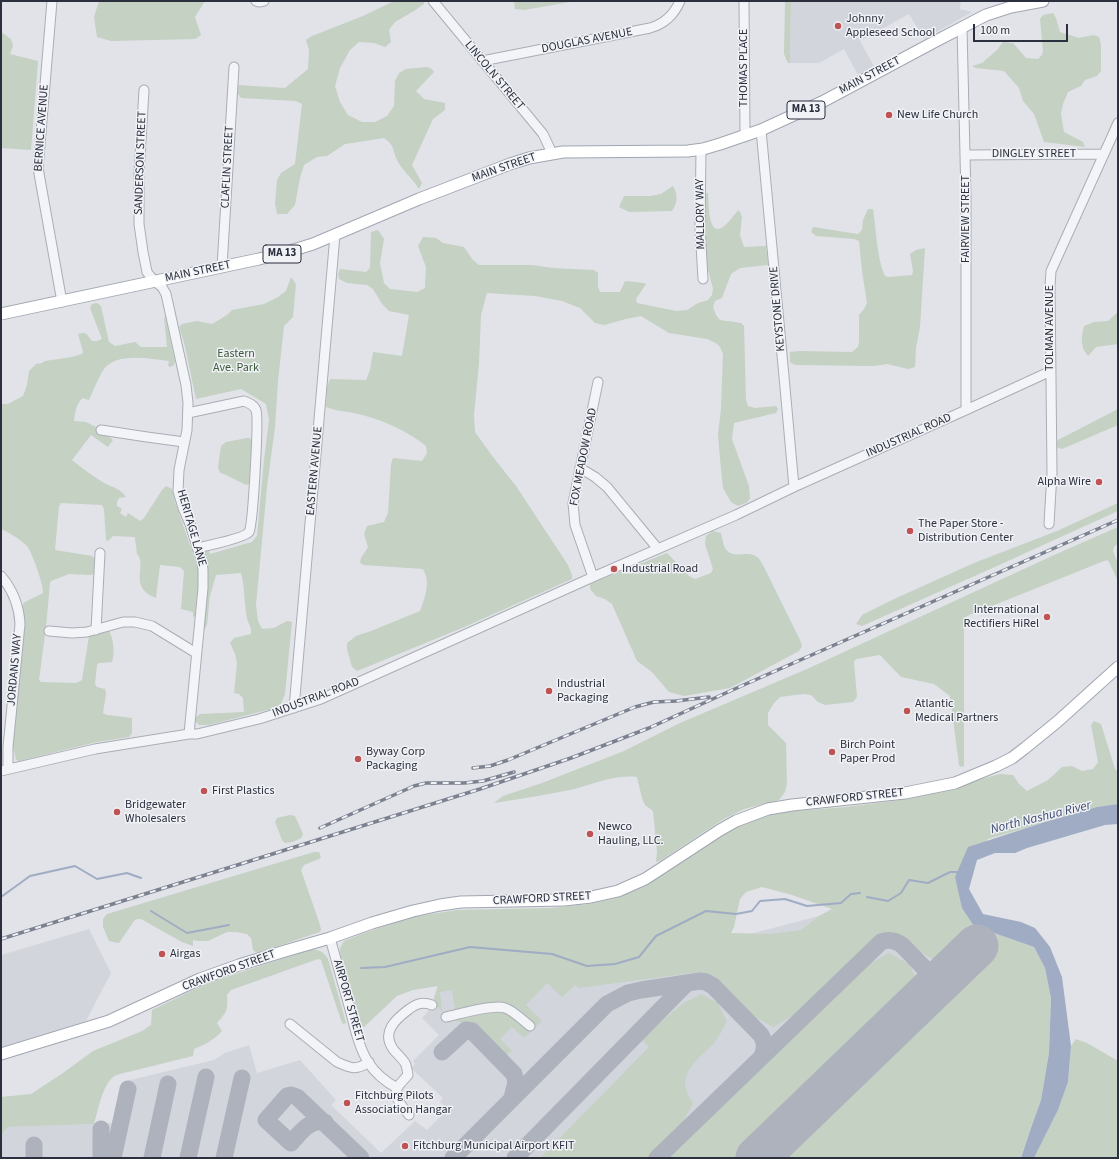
<!DOCTYPE html>
<html>
<head>
<meta charset="utf-8">
<style>
	body { margin:0 }
	#map { position:relative; width:1119px; height:1159px; overflow:hidden; background:#e1e3e8; font-family:"Source Sans 3",sans-serif }
	canvas { display:block }
	.frame { position:absolute; inset:0; border:2px solid #2b2f3e; pointer-events:none }
	.scale { position:absolute; left:973px; top:24px; width:95px; height:18px; box-sizing:border-box; border:2px solid #2b2f3e; border-top:0; padding-left:5px; font-size:12px; line-height:14px; white-space:nowrap; color:#2b2f3e; -webkit-text-stroke:3px #f0f2f6; paint-order:stroke }
</style>
</head>
<body>
<div id="map">
<canvas width="1119" height="1159"></canvas>
<div class="frame"></div>
<div class="scale">100 m</div>
</div>
<script>
const context = document.querySelector('canvas').getContext('2d');
context.lineJoin = 'round';
function fill(path, color) { context.fillStyle = color; context.fill(path, 'evenodd'); }
function trace(path, color, width, dash) { context.strokeStyle = color; context.lineWidth = width; context.lineCap = dash ? 'butt' : 'round'; context.setLineDash(dash || []); context.stroke(path); }
function drawText(font, color, halo, rows, align = 'center') {
  context.font = font + ' "Source Sans 3",sans-serif'; context.lineWidth = 3; context.setLineDash([]); context.textBaseline = 'middle'; context.strokeStyle = halo; context.fillStyle = color; for (const [text, x, y, turn = 0] of rows) {
    context.save(); context.translate(x, y); context.rotate((+turn || 0) * Math.PI / 180); context.textAlign = isNaN(turn) ? turn : align; if (halo) context.strokeText(text, 0, 0); context.fillText(text, 0, 0); context.restore();
  }
}
const built = new Path2D(`
	M791 1H961L960 9 972 12 924 39 909 14 860 41 874 66 858 75 844 49 819 63H790Z
	M945 885 987 951 990 979 823 1158H1V1135L8 1127 115 1123 121 1087 126 1081 214 1060 225 1053 249 1045 257 1073 300 1060 336 1100 331 1105 381 1153 415 1121 427 1130 448 1109 440 1102 443 1098 411 1068 415 1064 413 1061 439 1035 422 1018 430 1009 438 985 659 958 872 902Z
	M89 929 111 973 86 1021 1 1048V955Z`);
const green = new Path2D(`
	M99 1H205L195 17 201 35 195 39 111 41 97 37 94 17Z
	M394 1H424V4L414 11 395 22 389 30 391 42 385 47 374 43 359 42 350 50 340 68 335 86 340 102 348 115 362 122H375L387 116 394 106 395 81 399 73 406 69 427 67 432 69 434 72 416 91 424 99 445 103V110L433 119 412 165 422 183 419 189C413 179 401 169 397 160 392 149 395 146 384 138L345 144 327 156 317 157 304 165 300 178 295 205 287 214H277L275 204 277 180 281 173 295 164 302 104 296 101 241 98 236 91 238 85 285 88 308 69 309 50 306 40 312 36 363 16Z
	M514 1H576L524 10 515 9Z
	M785 1H791L790 63H788L784 54Z
	M1053 13 1056 18 1060 32 1079 38 1093 35 1099 37 1101 45V71L1097 76 1085 80 1081 86 1068 92 1063 104 1061 114 1064 132 1083 142 1085 147 1044 142 1034 114 1023 101 1019 88 1004 71 976 68 972 66 982 63 997 50 1003 42 1013 43 1026 58 1038 59 1042 55 1043 51 1040 19 1043 15Z
	M1 32 11 39 13 46 10 54 38 61 31 150 1 148Z
	M673 186C678 195 678 202 672 211L629 212 619 207 624 196H651L661 194Z
	M705 193H708C709 200 707 238 723 227 729 223 733 215 739 210L742 217 740 235 744 247 766 246 768 265 740 268 731 274 722 298 715 301 713 307 716 315 720 320 741 323 744 326 746 400 748 406 755 408 776 406 778 409 776 413 734 423 732 439 749 486 750 499 746 503 738 506 731 502 723 488 720 459 718 434 721 409 723 354 720 347 716 343 707 339 669 333 641 316 626 319 604 325 595 323 580 308 562 301 535 296 487 293 481 315 479 363 474 415 475 432 493 457 516 486 568 565 572 575V579L462 628 357 671 352 667 347 649V643L356 636 371 631 420 611C425 598 431 582 423 569L364 565 360 563 361 558 368 547 364 534 367 526 384 522 388 513 391 464 393 458 422 461 427 453 426 446C409 432 383 420 362 415 350 411 338 412 326 407L327 387 330 379 366 380 370 370 373 352 402 356 409 315 389 311 382 304 373 289 367 285 347 283 339 279 338 274 340 269 366 272 370 268 371 232 378 230 384 239 380 263 384 283 390 289 417 292 425 288 426 267 418 246 423 237 436 238 443 243 464 247 473 260 479 265H532L553 268 594 270 598 273V287L600 292H620L625 281 644 283 646 284 636 299 637 303 676 311 687 310 698 303 708 300 712 295 713 288 706 263 703 199Z
	M868 209H873C876 227 877 260 885 276L889 277 912 275 913 271 910 254 916 250 925 248 920 327 916 348 915 367 908 369 887 364 874 366 795 365 790 362V352L799 351 852 352 858 347 859 342V315L864 309 867 303 862 271 859 241 854 239 816 236 811 232 813 227 858 234 862 230 863 220Z
	M291 277 296 284 293 317 284 326 278 381 275 427 267 487 256 605 258 621 262 629 274 628 287 621 292 622 285 694 281 704 275 708 209 725H199L195 721 196 717 200 714 244 712 243 698 239 694 234 693 237 663 235 654 230 643 234 638 251 634C252 628 248 623 247 618 244 603 245 587 241 573L216 575 210 596 207 625 205 629 203 626V555L204 550 208 548 210 554 252 542 257 536 264 460 269 420 266 404 258 399 241 389 196 399 184 342 179 327 182 324 197 321 212 324 227 315 232 310 264 304 278 297 286 291Z
	M97 303 101 306 109 342 115 346 135 342 141 347H167L164 317 165 316 175 361 174 365 171 367 168 366 169 361C149 359 114 351 102 372 97 381 93 391 89 400L83 398C76 403 75 413 74 421L86 422 96 427 113 440 108 447 91 435 72 460C81 467 91 475 101 481 109 487 120 487 126 497L119 498 117 502V506L122 509 120 513 126 517 128 513 140 521 144 518 162 490 166 486 172 489 175 502 198 568 199 576 195 616 193 617V612L181 609 184 571 180 567 160 565 156 598C127 587 148 565 137 554L135 538 134 537 113 536 109 540 106 541 104 509 102 505 61 503 59 506 55 550 92 556 95 559 94 574 90 575 69 574 51 581 50 583 46 627 39 680 41 682 76 683 82 680 89 636 90 634 107 629C114 635 115 655 112 662L99 663 97 665 95 684 97 687 105 689 106 694 103 713 107 715 132 718V733L129 737 97 742 19 761 16 760 13 745 24 629 22 606 25 602 43 593C44 586 32 552 27 546 20 539 10 533 1 529V404H8L23 396 27 385 29 371 36 364 42 363 45 361 72 357 82 354 83 352 78 334C87 331 87 335 92 341H97L102 339 90 308 92 304Z
	M1118 312V344L1096 347 1088 356C1080 347 1081 338 1084 326L1094 322 1108 321Z
	M1118 409V425L1062 449 1056 447V443L1058 440Z
	M247 438H250L252 444 249 482V484L246 485 224 474 220 473 218 467 221 446 226 442Z
	M1118 503V511L997 566 862 626 856 624 862 615 892 600 974 563 1057 531Z
	M1118 527V543L1114 547 1113 551 1118 564V581L1109 562 1107 560 1104 561 967 616 964 620V766L961 767 959 765 950 696 934 684 901 677 880 655 856 659 854 662 857 697 853 702 825 705 818 702 811 695 803 694 780 697 774 703 768 713V725L786 743 787 784 785 792 779 800 744 809 722 820 660 861 656 862 657 852 653 811 645 805 642 798 637 777C614 774 592 785 570 790 545 795 519 799 494 803L503 796 542 783 624 751 680 723 807 669 1052 556Z
	M713 531 721 533C722 537 723 544 725 548 733 561 747 549 757 557 760 559 761 562 763 565L800 640 802 646 799 651 730 688 684 696 669 692 652 672 637 661 612 604 605 599 596 596 590 589V584L667 553 689 576 695 579 711 573 713 569 705 544 706 536Z
	M1094 721 1101 724 1115 769 1118 772V804L1097 807 988 839 955 877 974 926 1034 947 1045 968 1051 998 1049 1053 1041 1100 1031 1128 1021 1158H777L988 956 967 935 938 962 917 950 897 936 893 935H887L878 938 794 1015 773 1027 752 1015 716 981 706 974 699 972 579 988 575 985 562 997 547 983 526 1005 542 1021 524 1038 512 1027 500 1039 512 1051 503 1057 477 1031 455 1020 453 1018 455 1009 452 990 440 992 442 1011 433 1002 438 986 413 990 397 996 364 1027 359 1025 340 953V948L344 941 364 933 412 917 457 910 551 908 588 904 613 899 648 884 715 838 750 820 783 812 846 807 900 800 1000 774 1013 775 1019 784 1027 791 1048 780 1062 767 1072 766 1082 771 1093 769 1098 762 1091 725ZM762 887 792 895 832 909 819 916 801 930 771 934 731 933 734 927 740 899 746 892Z
	M290 815 295 816 303 834 301 838 293 842 285 843 282 840 275 822 277 818Z
	M314 852H319L321 857 319 859 304 865 301 870 319 922 321 929 320 932 257 953 253 950 251 938 247 934 236 932H227L208 941H198L193 940V946L182 942 141 919H137L134 921 119 943 109 941 103 927V919L107 914Z
	M312 949C320 950 324 952 328 959L345 1019 346 1023 343 1024 341 1020 321 960 318 959 231 990 227 995C228 1010 227 1012 217 1023L222 1031C214 1040 204 1045 194 1049L193 1056 124 1073C120 1074 115 1075 112 1078 102 1088 98 1110 94 1124L8 1127 1 1135V1097L31 1094 63 1073 93 1051 142 1031 151 1025 152 1010 199 987 214 981Z
	M889 953 909 964 918 982 736 1158H664L829 999 871 963Z
	M701 994 718 1003 727 1021C723 1028 720 1036 714 1043 703 1055 681 1069 686 1089 687 1094 690 1098 693 1103L683 1122 649 1158H540L649 1047 641 1039 682 1004Z
	M1076 1039 1087 1043 1118 1061V1158H1034L1058 1110 1068 1082 1071 1046Z`);
const water = new Path2D(`
	M1118 804V824L1105 825 1027 848 1015 853H995L977 860 969 889 983 914 1021 922 1035 928 1050 947 1062 977 1071 1046 1068 1082 1058 1110 1034 1158H1021L1031 1128 1041 1100 1049 1053 1051 998 1045 968 1034 947 974 926 962 908 955 877 968 847 1045 822 1097 807Z`);
const stream = new Path2D(`
	M1 897 30 876 75 866 97 879 127 873 141 878
	M867 897 888 901 901 893 909 880 928 883 950 872H958
	M151 911 187 933 229 925
	M361 968 385 967 470 947 552 954 587 966 615 964 639 957 656 936 706 911 736 914 752 911 760 901 785 899 807 906 841 903 851 894 860 893`);
const taxiway = new Path2D(`
	M442 1052 466 1030 472 1031 514 1074 516 1082 512 1098
	M325 1122C309 1119 300 1133 291 1143L266 1120 287 1096 291 1095 297 1097 361 1158
	M101 1129V1158
	M34 1158V1145
	M113 1158 128 1089
	M152 1158 168 1084
	M188 1158 206 1077
	M224 1158 242 1078
	M453 1158 607 1004 628 993 641 990 700 981 706 982 713 986 761 1035C766 1043 765 1050 761 1058
	M515 1158 685 985 689 983
	M657 1158 881 942C889 939 895 940 902 945L926 970C933 980 930 988 924 997`);
const runway = new Path2D(`
	M757 1158 977 946`);
const minor = new Path2D(`
	M52 1 38 168 62 302
	M256 1 259 2 264 1
	M433 1 543 134 552 153
	M744 1 745 135
	M962 27 966 198V410
	M482 61 650 28C664 24 674 15 680 1
	M144 90 139 174V224L143 252 147 272 154 281 162 287 166 294 186 385 188 403 187 430 179 470 178 491 183 508 190 524 202 562 203 570V588L189 734
	M761 130C773 249 783 368 794 487
	M701 150 700 228 703 279
	M965 155 1104 154
	M222 267 234 67
	M188 413 244 401C249 403 254 405 256 410 259 418 253 525 249 532 245 538 206 546 197 548
	M101 430 147 437 184 442
	M580 468 595 477 607 487 658 549
	M1049 524 1052 473 1050 286 1051 271 1118 123
	M1 576C13 590 19 605 20 624L8 747V769
	M593 577 575 525 573 503 598 382
	M96 630 100 553
	M49 631 72 633 87 632 123 622H135L152 626 196 653
	M294 708 335 235
	M1 771 95 749 189 734H197L259 719 321 699 593 577 736 515 794 487 966 410 1051 371
	M330 938C337 963 344 988 351 1013 355 1029 359 1047 368 1062 375 1073 386 1082 397 1088
	M446 1017C460 1014 493 1004 505 1008 514 1011 522 1020 530 1026
	M290 1024 337 1062C350 1068 356 1071 369 1062
	M409 1115C403 1107 391 1096 399 1085 402 1082 405 1078 408 1075 407 1071 407 1066 405 1063 402 1058 396 1053 393 1049 381 1032 396 1019 408 1010 416 1004 422 1001 432 1005`);
const major = new Path2D(`
	M1 314 259 259 287 252 313 244 419 199 510 164 529 158 563 152 688 151 703 149 720 144 761 130 822 102 936 41 986 15 1011 7 1043 1
	M1 1054 109 1021 200 979 239 965 285 951 330 938 372 923 413 911 440 905 461 902 564 900 591 897 618 891 645 879 662 868 720 830 736 821 768 809 792 805 905 793 955 783 996 766 1012 758 1025 748 1057 722 1118 667`);
const rail = new Path2D(`
	M473 768 490 766 508 760 635 707 654 702 676 701 709 697
	M320 828 414 786 426 783H464L483 781 514 772
	M1 939 480 789 571 758 649 728 739 687 1118 520`);
const markers = [
	[838,26,4,"#bf5354"],
	[889,115,4,"#bf5354"],
	[1099,482,4,"#bf5354"],
	[910,531,4,"#bf5354"],
	[614,569,4,"#bf5354"],
	[1047,617,4,"#bf5354"],
	[549,691,4,"#bf5354"],
	[907,711,4,"#bf5354"],
	[832,752,4,"#bf5354"],
	[358,759,4,"#bf5354"],
	[204,791,4,"#bf5354"],
	[117,812,4,"#bf5354"],
	[590,834,4,"#bf5354"],
	[162,954,4,"#bf5354"],
	[347,1103,4,"#bf5354"],
	[405,1146,4,"#bf5354"]
];
const shields = [
	[806,110,38],
	[282,254,38]
];
const shieldNames = [
	["MA 13",806,110],
	["MA 13",282,254]
];
const poiNames = [
	["Johnny",846,19],
	["Appleseed School",846,33],
	["New Life Church",897,115],
	["Alpha Wire",1091,482,"right"],
	["The Paper Store -",918,524],
	["Distribution Center",918,538],
	["Industrial Road",622,569],
	["International",1039,610,"right"],
	["Rectifiers HiRel",1039,624,"right"],
	["Industrial",557,684],
	["Packaging",557,698],
	["Atlantic",915,704],
	["Medical Partners",915,718],
	["Birch Point",840,745],
	["Paper Prod",840,759],
	["Byway Corp",366,752],
	["Packaging",366,766],
	["First Plastics",212,791],
	["Bridgewater",125,805],
	["Wholesalers",125,819],
	["Newco",598,827],
	["Hauling, LLC.",598,841],
	["Airgas",170,954],
	["Fitchburg Pilots",355,1096],
	["Association Hangar",355,1110],
	["Fitchburg Municipal Airport KFIT",413,1146]
];
const streetNames = [
	["DOUGLAS AVENUE",587,41,-11],
	["THOMAS PLACE",744,68,-90],
	["LINCOLN STREET",494,76,50],
	["MAIN STREET",870,76,-28],
	["BERNICE AVENUE",42,128,-86],
	["DINGLEY STREET",1034,154],
	["SANDERSON STREET",141,163,-88],
	["CLAFLIN STREET",228,167,-87],
	["MAIN STREET",504,168,-19],
	["MALLORY WAY",701,214,-91],
	["FAIRVIEW STREET",966,219,-90],
	["MAIN STREET",198,272,-12],
	["KEYSTONE DRIVE",778,309,-95],
	["TOLMAN AVENUE",1050,328,-90],
	["INDUSTRIAL ROAD",909,436,-24],
	["FOX MEADOW ROAD",584,457,-79],
	["EASTERN AVENUE",315,471,-85],
	["HERITAGE LANE",191,528,74],
	["JORDANS WAY",15,670,-85],
	["INDUSTRIAL ROAD",316,698,-21],
	["CRAWFORD STREET",855,798,-6],
	["CRAWFORD STREET",542,899,-3],
	["CRAWFORD STREET",229,971,-20],
	["AIRPORT STREET",348,1001,74]
];
const parkNames = [
	["Eastern",236,354],
	["Ave. Park",236,368]
];
const waterNames = [
	["North Nashua River",1041,818,-14]
];
fill(built, '#d3d5dd');
fill(green, '#c4d1c3');
fill(water, '#a0acc4');
trace(stream, '#a0acc4', 2);
trace(taxiway, '#aeb2bc', 17);
trace(runway, '#aeb2bc', 43);
trace(minor, '#aaadb5', 11);
trace(major, '#a1a6b2', 13);
trace(minor, '#f3f4f7', 9);
trace(major, '#fff', 11);
trace(rail, '#7c8190', 3.5);
trace(rail, '#f0f2f6', 2, [6]);
for (const [x, y, r, color] of markers) { const dot = new Path2D(); dot.arc(x, y, r, 0, 2 * Math.PI); context.fillStyle = color; context.fill(dot); trace(dot, '#f0f2f6', 1.5); }
for (const [x, y, w] of shields) { const box = new Path2D(); box.roundRect(x - w / 2, y - 9, w, 18, 3); context.fillStyle = '#f0f2f6'; context.fill(box); trace(box, '#2b2f3e', 1); }
drawText('bold 11px', '#2b2f3e', null, shieldNames);
drawText('12px', '#2b2f3e', '#f0f2f6', poiNames, 'left');
drawText('12px', '#2b2f3e', '#f0f2f6', streetNames);
drawText('12px', '#3b583a', '#f0f2f6', parkNames);
drawText('italic 13px', '#3a496d', '#f0f2f6', waterNames);
</script>
</body>
</html>
